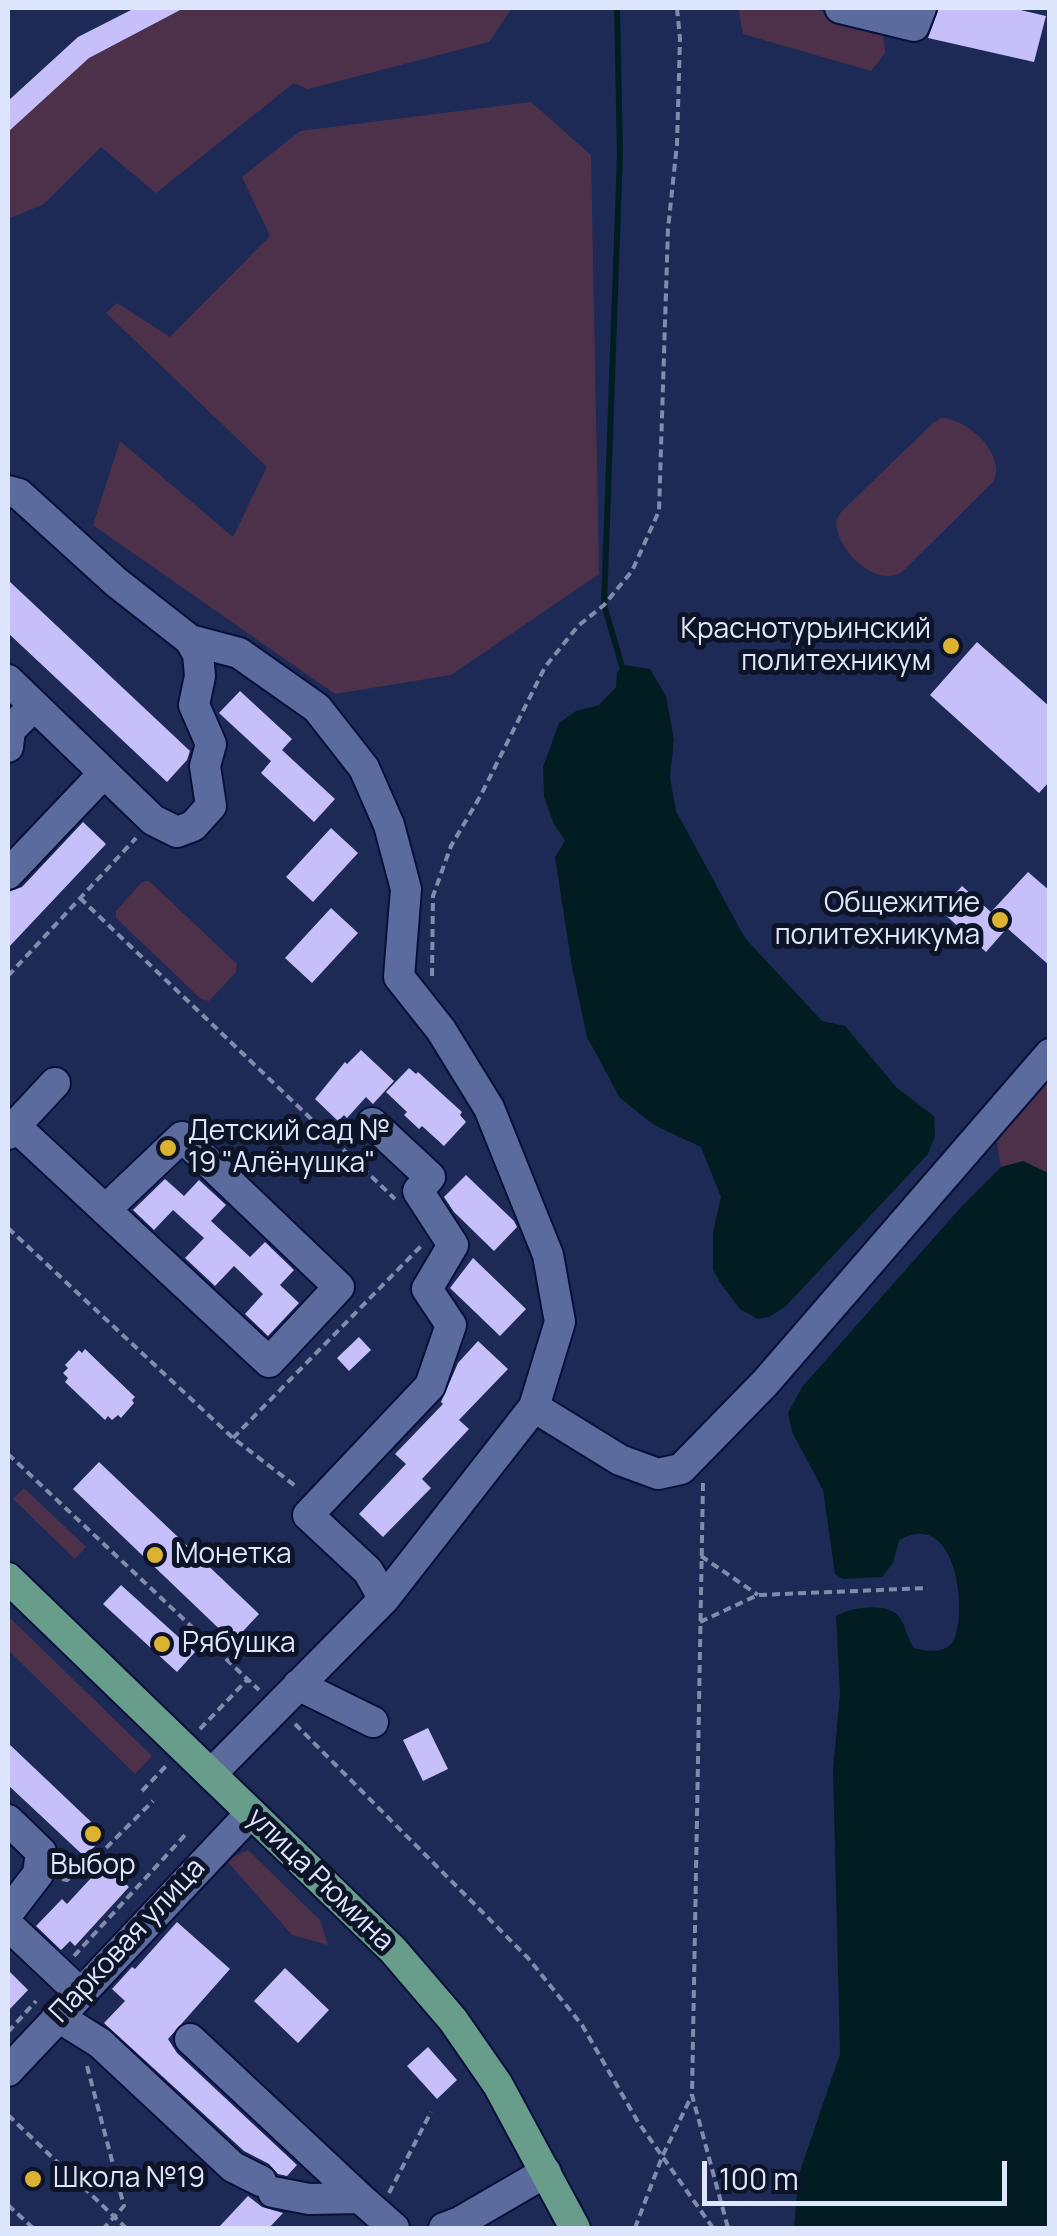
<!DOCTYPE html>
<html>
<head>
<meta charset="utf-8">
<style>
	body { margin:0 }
	#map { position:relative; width:1057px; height:2236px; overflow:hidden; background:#1d2a56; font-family:Manrope,sans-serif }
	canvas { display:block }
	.frame { position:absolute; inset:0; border:10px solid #dee6fd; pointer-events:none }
	.scale { position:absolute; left:702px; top:2161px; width:305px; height:45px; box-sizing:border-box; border:5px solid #dee6fd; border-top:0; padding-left:12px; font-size:30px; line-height:35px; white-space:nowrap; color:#dee6fd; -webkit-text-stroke:8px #0e1428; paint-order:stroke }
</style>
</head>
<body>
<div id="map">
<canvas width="1057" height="2236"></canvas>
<div class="frame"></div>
<div class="scale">100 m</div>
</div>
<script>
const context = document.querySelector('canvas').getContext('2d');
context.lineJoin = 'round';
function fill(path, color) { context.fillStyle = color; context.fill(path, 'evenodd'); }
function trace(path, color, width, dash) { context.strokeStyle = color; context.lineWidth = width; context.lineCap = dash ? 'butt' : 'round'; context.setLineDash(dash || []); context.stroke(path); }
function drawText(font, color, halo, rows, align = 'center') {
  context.font = font + ' Manrope,sans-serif'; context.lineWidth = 10; context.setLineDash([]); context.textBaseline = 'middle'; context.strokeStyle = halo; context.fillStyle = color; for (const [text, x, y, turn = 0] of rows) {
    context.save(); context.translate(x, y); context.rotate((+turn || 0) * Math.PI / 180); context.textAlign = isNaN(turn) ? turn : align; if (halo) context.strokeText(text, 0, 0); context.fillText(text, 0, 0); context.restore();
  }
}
const green = new Path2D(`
	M184 8H512L489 42 308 89 294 83 156 193 101 147 44 204 8 219V132L89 58Z
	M738 8H808L883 26 885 53 871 71 743 34Z
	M531 102 591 155 599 574 451 675 335 694 93 525 120 441 233 537 267 467 106 313 117 303 170 337 270 236 242 177 300 131Z
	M942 418C968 419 1006 454 994 481L902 572C875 589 835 548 836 521L841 512 933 423Z
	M149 881 237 964 236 972 209 1001 201 999 116 918V911L142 882Z
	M1049 1074V1174L1024 1161 1001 1167 995 1132Z
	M24 1488 86 1547 75 1559 13 1499Z
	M8 1616 152 1756 135 1774 8 1650Z
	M248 1850 320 1920 328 1945 292 1935 226 1860Z`);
const water = new Path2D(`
	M625 665 650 669 666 696 674 740 670 777 676 811 745 938 822 1021 845 1026 897 1088 934 1116 935 1136 928 1154 786 1306 769 1317 758 1319 740 1309 721 1284 713 1270V1232L721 1197 701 1147 654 1125 620 1098 587 1037 572 967 555 857 565 841 554 824 544 797 543 767 559 723 576 711 599 705 616 687 617 672Z
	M1023 1161 1050 1174 1049 2228H794L798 2177 840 2054 833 1770 840 1694 836 1616C850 1607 889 1601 900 1618 906 1627 907 1638 914 1648 926 1651 943 1654 952 1643 968 1622 960 1506 899 1540L893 1563 882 1577 843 1579 835 1574 823 1490 792 1432 788 1413 802 1387 962 1206 1001 1167Z`);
const stream = new Path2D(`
	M617 8 620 153 604 605 624 673`);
const building = new Path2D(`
	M135 8H184L89 58 8 132V101L78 37Z
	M939 8H1012L1046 16 1034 62 928 38Z
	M8 580 190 751 187 760 167 782 8 633Z
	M977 642 1050 707V781L1039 793 930 695Z
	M240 691 292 739 282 750 335 799 314 822 261 773 271 761 219 713Z
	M83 822 106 844 8 948V892L22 887Z
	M331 828 358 853 313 902 286 877Z
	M1028 872 1050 891V966L1007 928 986 952 940 910 962 886 991 912Z
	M331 908 358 933 312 983 285 958Z
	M361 1050 394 1081 373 1104 366 1097 347 1118 344 1115 338 1121 315 1099 345 1062 347 1064Z
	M409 1068 416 1074 418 1072 462 1112 460 1115 466 1122 444 1146 422 1126 419 1129 404 1115 407 1112 386 1092Z
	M466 1175 514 1221 517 1227 494 1251 454 1212 444 1197Z
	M165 1179 184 1196 199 1180 226 1205 211 1221 250 1257 265 1242 294 1270 280 1285 299 1303 268 1336 245 1314 263 1294 234 1266 215 1286 185 1258 204 1238 173 1210 154 1230 133 1210Z
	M473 1258 526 1309 500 1336 450 1288Z
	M359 1337 371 1350 349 1371 337 1358Z
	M478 1341 508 1369 459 1420 469 1429 422 1479 431 1488 383 1537 359 1514 406 1464 395 1454 443 1404 441 1402 458 1363Z
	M85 1349 135 1397 132 1400 134 1403 121 1418 118 1415 112 1420 108 1416 105 1420 65 1382 68 1378 63 1373 68 1368 65 1365 79 1350 82 1353Z
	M99 1462 259 1614 233 1642 73 1489Z
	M121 1585 195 1652 177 1672 103 1604Z
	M428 1728 448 1769 423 1781 403 1740Z
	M8 1743 105 1835 85 1857 8 1785Z
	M104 1864 129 1887 75 1946 70 1941 61 1950 36 1926 62 1899 67 1904Z
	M177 1922 230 1969 168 2039 177 2053 297 2165 287 2176 278 2174 269 2164 244 2151 104 2023 125 2001 112 1989 132 1967 135 1969Z
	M285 1968 329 2010 298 2043 254 2001Z
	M8 1970 28 1990 8 2011Z
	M428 2047 457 2080 437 2099 407 2066Z
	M248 2196 262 2207 283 2213 269 2228H218Z`);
const path = new Path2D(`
	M80 898 395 1199
	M8 976 136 838
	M432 976 433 896 451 846 481 795 545 667 578 626 604 605 632 571 659 511 668 229 677 144 680 39 677 8
	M8 1228 233 1438 298 1488
	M233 1438 423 1244
	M8 1454 259 1690
	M703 1483 692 2095 728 2228
	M701 1556 758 1595
	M700 1622 758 1595 928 1588
	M295 1724 528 1958 582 2025 638 2122 713 2228
	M200 1729 248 1679
	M142 1791 167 1765
	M97 1857 153 1801
	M62 1879 67 1880 91 1863
	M74 1956 186 1834
	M8 2032 36 2001
	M87 2066 124 2206 104 2228
	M8 2115 126 2228
	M389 2193 431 2112
	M8 2205 33 2228
	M635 2228 662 2157 692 2095`);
const minor = new Path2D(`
	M840 8 914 26 921 8
	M8 491 19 494 116 582 190 640 239 653 317 708 364 768 389 825 406 889 399 977 441 1030 489 1108 548 1255 560 1322 534 1407
	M8 680 153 820 177 832 193 826 211 806 205 766 211 744 194 705 200 676 198 654 190 640
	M8 747 10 730 34 706
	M8 874 104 773
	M372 1123 430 1177 418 1191 453 1245 427 1289 451 1325 430 1386 308 1515 368 1571 384 1599
	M15 1126 55 1083
	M8 1134 15 1126 269 1362 339 1287 182 1137 105 1210
	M298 1685 373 1722
	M211 1774 384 1599 534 1407 620 1460 658 1474 681 1469 765 1383 1050 1054
	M8 1820 41 1852 38 1874 8 1913
	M8 1925 79 1992
	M57 2016 100 2043 233 2167 261 2181
	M190 2039 360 2198
	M8 2071 251 1813
	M273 2192 309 2199 360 2198 394 2228
	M444 2228 460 2222 546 2172`);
const major = new Path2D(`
	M8 1578 393 1950 453 2020 498 2085 575 2228`);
const markers = [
	[951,646,10,"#dcb233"],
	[1000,920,10,"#dcb233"],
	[168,1148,10,"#dcb233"],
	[155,1555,10,"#dcb233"],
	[162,1644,10,"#dcb233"],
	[93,1834,10,"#dcb233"],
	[33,2179,10,"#dcb233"]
];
const poiNames = [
	["Краснотурьинский",931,630,"right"],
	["политехникум",931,662,"right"],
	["Общежитие",980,904,"right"],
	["политехникума",980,936,"right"],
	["Детский сад №",188,1132],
	["19 \"Алёнушка\"",188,1164],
	["Монетка",175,1555],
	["Рябушка",182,1644],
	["Выбор",93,1866,"center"],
	["Школа №19",53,2179]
];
const streetNames = [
	["улица Рюмина",320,1880,44],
	["Парковая улица",128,1941,-47]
];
fill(green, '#4d314b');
fill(water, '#021d22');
trace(stream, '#021d22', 6);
fill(building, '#c6bffa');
trace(minor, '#08103a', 34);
trace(major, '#08103a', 34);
trace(path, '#818cad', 4, [8, 5]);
trace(minor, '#5b6b9d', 30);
trace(major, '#689c8b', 30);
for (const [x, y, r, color] of markers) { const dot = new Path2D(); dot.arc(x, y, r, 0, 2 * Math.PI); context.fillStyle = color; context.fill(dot); trace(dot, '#0e1428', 4); }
drawText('28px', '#dee6fd', '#0e1428', poiNames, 'left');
drawText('28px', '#dee6fd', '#0e1428', streetNames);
</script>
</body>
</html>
